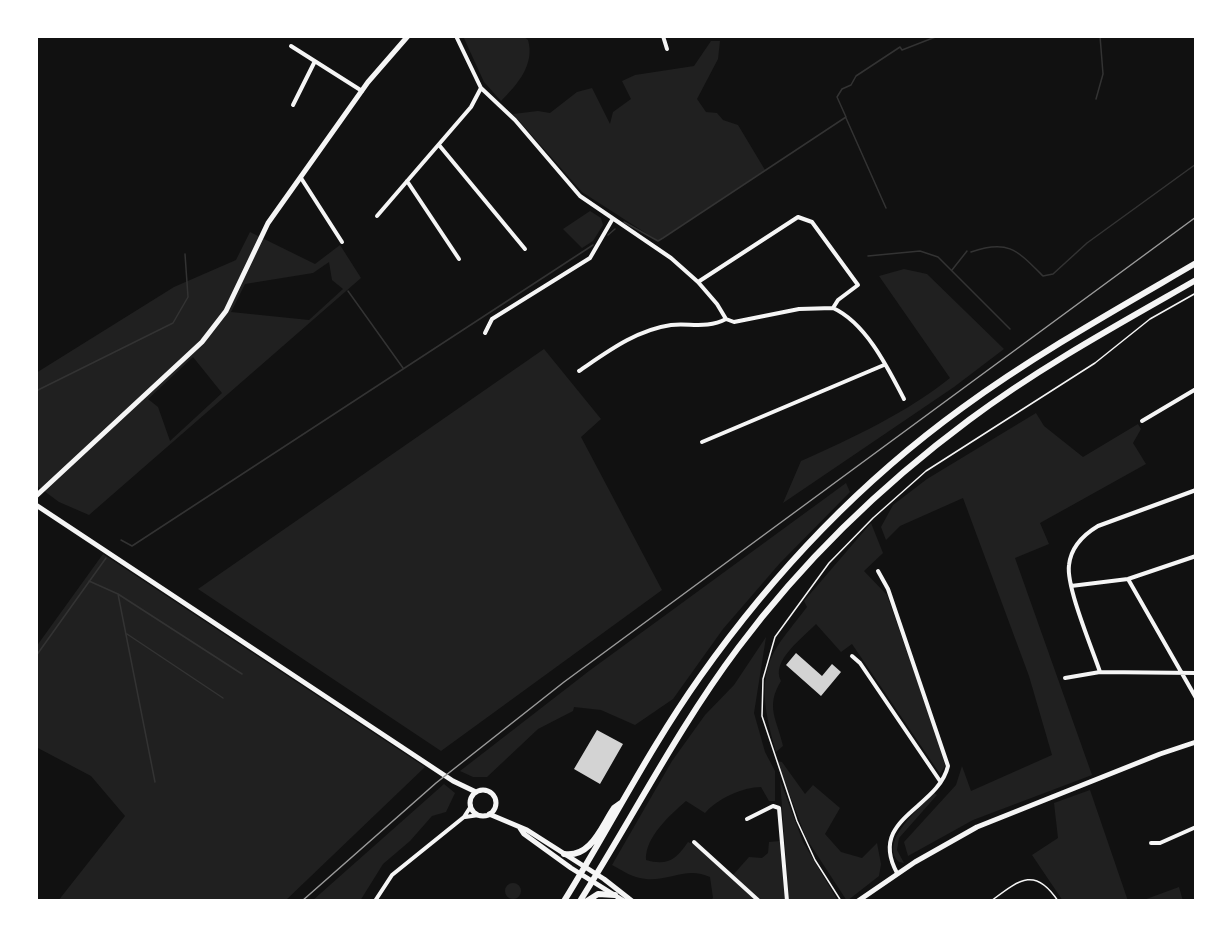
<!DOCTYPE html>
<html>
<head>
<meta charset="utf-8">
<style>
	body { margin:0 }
	#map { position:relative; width:1232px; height:937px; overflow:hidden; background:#111; font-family:"Varela Round",sans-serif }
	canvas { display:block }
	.frame { position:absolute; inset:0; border:38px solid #fff; pointer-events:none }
</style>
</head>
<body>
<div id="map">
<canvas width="1232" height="937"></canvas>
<div class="frame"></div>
</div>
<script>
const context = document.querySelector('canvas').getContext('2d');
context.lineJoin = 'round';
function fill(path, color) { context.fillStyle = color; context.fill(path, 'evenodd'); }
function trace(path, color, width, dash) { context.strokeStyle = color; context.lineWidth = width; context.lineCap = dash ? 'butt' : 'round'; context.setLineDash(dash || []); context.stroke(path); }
const green = new Path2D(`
	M463 36H523L528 40C535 64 518 84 501 101L484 82Z
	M711 41H720L718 59 697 99 706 112 717 113 723 120 738 125 765 170 658 241 582 192 513 114 538 111 550 113 577 92 592 88 610 124 613 112 631 99 622 81 635 75 694 66Z
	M590 211 601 218 603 225 593 241 582 248 563 229Z
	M250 232 315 264 340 245 361 278 89 515 59 502 36 485V373L174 287 236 260ZM329 262 332 280 343 289 309 320 231 312 245 284 313 273ZM193 357 222 393 170 441 158 407 148 399Z
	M904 269 927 274 1004 349 954 387 783 503 801 461C853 438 906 413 950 378L879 276Z
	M544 349 601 419 581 437 662 590 441 751 198 589Z
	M1036 413 1044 426 1083 457 1138 424 1141 429 1133 443 1146 464 1040 523 1049 544 1015 558 1092 775 973 820 908 856 904 842 956 785 962 766 971 791 1052 755 1029 676 963 498 900 526 886 540 881 527 893 505 927 479Z
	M846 483 850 492 780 563 723 629 673 699 635 725 601 710 574 707 573 711 538 729 487 777H473L460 771 589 671Z
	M871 523 883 553 864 571 887 595 940 746 945 766 940 774 852 644 841 652 816 624C804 637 770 661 781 681 765 707 777 719 783 746L776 752C767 720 757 684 774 652 783 636 796 622 807 607L804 601Z
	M103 554 425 767 285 901H58L125 816 91 776 36 747V647Z
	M766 637 754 713 765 752 775 771V801H769L761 787C743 787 717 799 705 813L686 801C670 815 645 837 646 860 667 866 676 860 688 842L696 846 756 901H710L713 898 710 877C687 866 670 881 646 879 633 878 623 871 612 865L672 761 705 715 734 685Z
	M777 761 782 762 805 794 813 785 840 808 825 834 841 852 862 858 877 843 881 864 879 876 847 901 806 838Z
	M780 780 803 842 838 901H789Z
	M444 784 455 793 446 812 432 816 410 841 383 864 360 901H312Z
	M1090 790 1128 901H1063L1032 855 1058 838 1054 803Z
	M934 793 937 795 899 838 897 850 904 863 899 862C878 842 920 808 934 793Z
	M780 841 785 901H762L733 875 749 857 762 858 768 853 769 842Z
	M505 891a8 8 0 1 1 16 0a8 8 0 1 1-16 0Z
	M1179 887 1183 901H1141Z`);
const stream = new Path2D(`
	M1096 99 1103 74 1100 36
	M846 118 886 208
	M624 222 658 241 663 238 846 117 837 97 842 89 851 85 856 76 900 47 902 50 938 36
	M608 235 615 229
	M971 252C1008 239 1017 250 1043 276L1053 274 1087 243 1196 164
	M868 256 920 251 938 257 1010 329
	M952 270 967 251
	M348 291 403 368
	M36 391 173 323 188 297 185 254
	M121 540 132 546 593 245
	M89 581 118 594 242 674
	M118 594 155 782
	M127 634 223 698
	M36 656 106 558`);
const building = new Path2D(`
	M796 653 822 676 832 664 841 672 821 696 786 665Z
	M597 730 623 744 600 784 574 769Z`);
const path = new Path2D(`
	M841 901 815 860 797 821 762 716 763 679 775 637 829 563 873 518 926 471 1095 363 1150 319 1196 293`);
const service = new Path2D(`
	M991 901C1019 880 1035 866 1058 901`);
const minor = new Path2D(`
	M456 36 481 88 515 120 580 196 671 258 698 282 717 304 726 319 734 322 799 309 833 308 838 300 858 285 812 222 798 217 698 282
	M663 36 667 49
	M291 46 362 91
	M293 105 315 61
	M439 145 525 249
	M301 178 342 242
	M407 181 459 259
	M377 216 471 107 481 88
	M833 308C866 323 888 368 904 399
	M485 333 492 319 590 258 612 220
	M579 371C607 352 636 330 671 325 690 323 707 329 726 319
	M1142 421 1196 389
	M702 442 884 365
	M878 571 888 589 948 766C938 809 867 818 897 873
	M1128 579 1196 698
	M1071 586 1128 579 1196 556
	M852 656 860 663 940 781
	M1100 672C1092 648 1066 587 1069 565 1071 547 1083 535 1098 526L1196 490
	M1065 678 1100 672 1196 673
	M465 817 479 815
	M747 819 773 806 779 808 787 901
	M694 842 759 901
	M1151 843H1160L1196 827
	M375 901 392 875 464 817 471 806`);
const secondary = new Path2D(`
	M36 496 202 342 226 311 268 223 368 82 408 36
	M36 505 453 781 476 792
	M470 803a13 13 0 1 1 26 0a13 13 0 1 1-26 0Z
	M489 814 527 830 604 879 632 901
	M520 828 524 834 571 868 624 901
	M858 901 915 862 977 827 1160 754 1196 742`);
const trunk = new Path2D(`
	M564 854C591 858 601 827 614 808L621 803
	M564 901C610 827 649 749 700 677 772 575 860 482 962 408 1036 354 1117 309 1196 263
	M580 901C633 817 678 728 738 648 803 561 883 484 969 420 1040 367 1119 324 1196 280
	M587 901 598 894 615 895`);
const rail = new Path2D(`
	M302 901 436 783 564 682 1196 217`);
fill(green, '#202020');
trace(stream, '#333', 1.5);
fill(building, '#d3d3d3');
trace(path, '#f5f5f5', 1.5);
trace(service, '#f5f5f5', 1.5);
trace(minor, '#f5f5f5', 4);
trace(secondary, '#f5f5f5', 5);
trace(trunk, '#f5f5f5', 6);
trace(rail, '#9a9a9a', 1.5);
</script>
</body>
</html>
